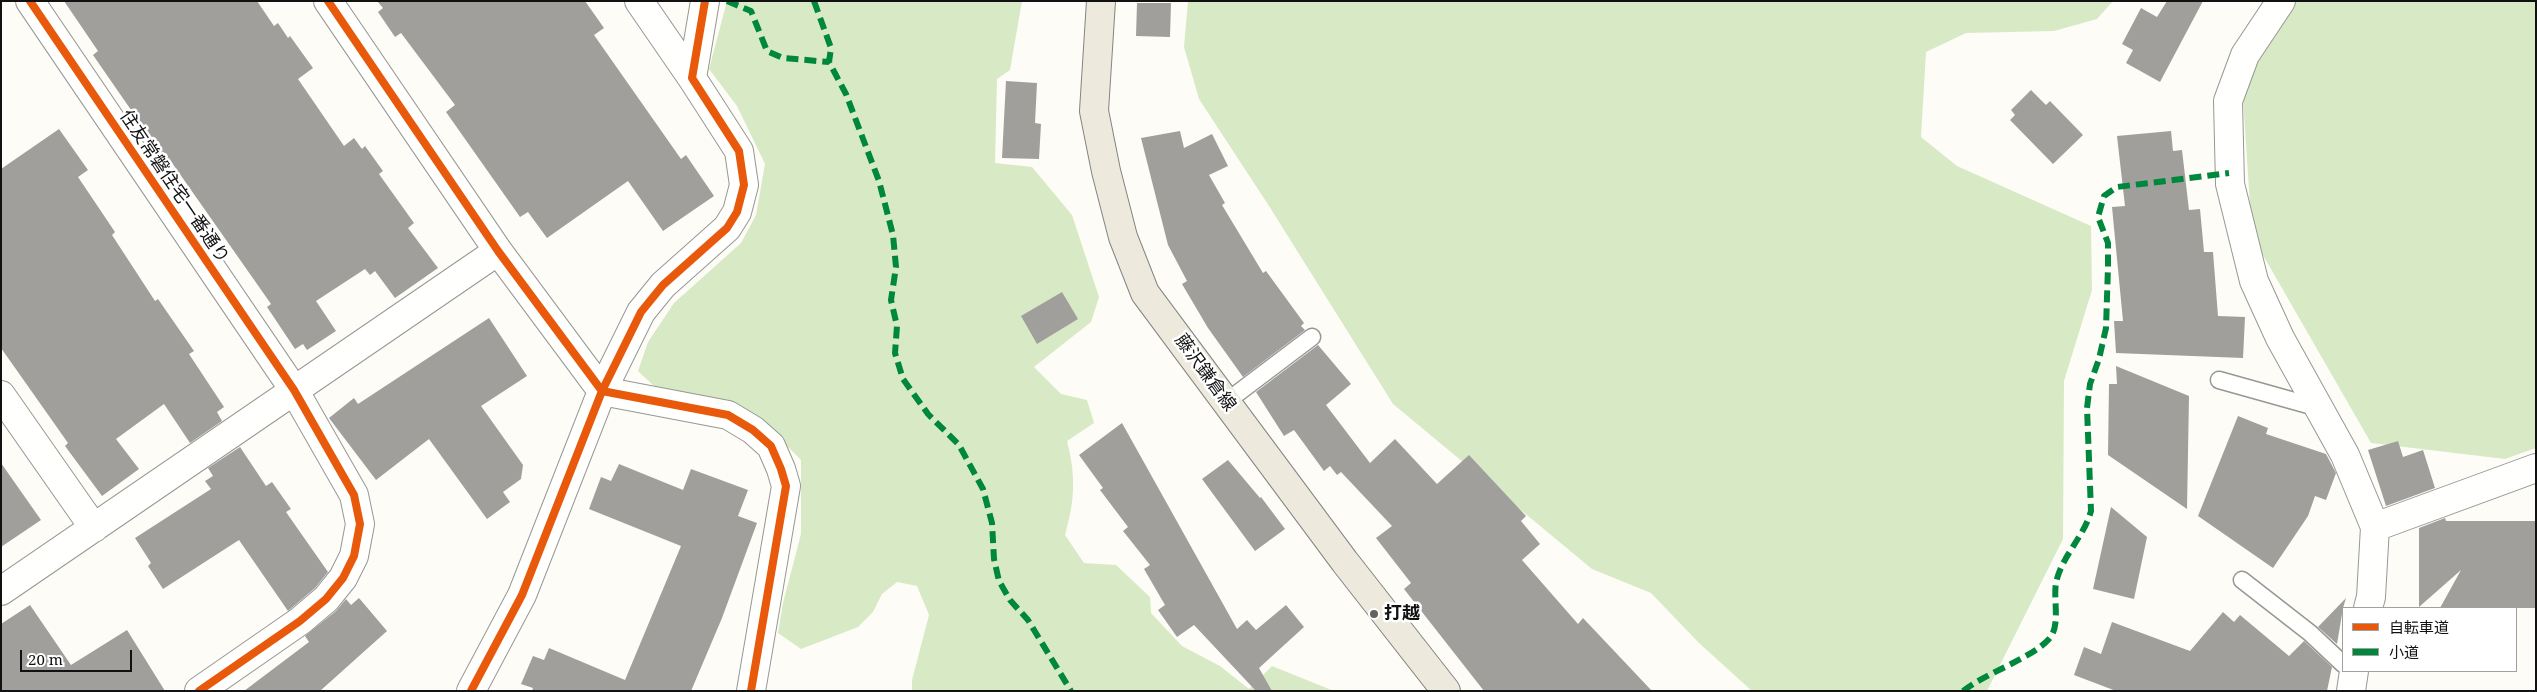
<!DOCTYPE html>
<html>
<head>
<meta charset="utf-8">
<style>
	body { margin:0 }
	#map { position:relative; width:2537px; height:692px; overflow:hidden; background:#fdfcf7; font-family:"Noto Serif","Noto Sans JP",serif }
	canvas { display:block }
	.frame { position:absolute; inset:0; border:2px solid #111; pointer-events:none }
	.legend { position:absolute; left:2342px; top:607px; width:175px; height:65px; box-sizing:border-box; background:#fff; border:1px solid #a0a0a0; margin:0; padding:6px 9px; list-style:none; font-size:15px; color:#111 }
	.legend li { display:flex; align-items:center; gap:10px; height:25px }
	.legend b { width:25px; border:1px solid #a0a0a0 }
	.scale { position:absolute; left:20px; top:650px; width:112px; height:22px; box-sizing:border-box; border:2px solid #111; border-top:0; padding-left:6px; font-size:15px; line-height:18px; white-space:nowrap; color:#111; -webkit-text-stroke:4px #fff; paint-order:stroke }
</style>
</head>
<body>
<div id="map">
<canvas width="2537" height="692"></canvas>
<div class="frame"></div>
<ul class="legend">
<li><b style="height:6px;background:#e8590c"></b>自転車道</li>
<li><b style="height:6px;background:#00873e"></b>小道</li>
</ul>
<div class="scale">20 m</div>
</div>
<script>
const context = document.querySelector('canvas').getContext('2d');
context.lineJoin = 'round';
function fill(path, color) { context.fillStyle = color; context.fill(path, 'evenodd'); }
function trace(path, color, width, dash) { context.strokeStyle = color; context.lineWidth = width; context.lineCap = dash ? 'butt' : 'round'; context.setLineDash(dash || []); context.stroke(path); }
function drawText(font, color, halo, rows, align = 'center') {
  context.font = font + ' "Noto Serif","Noto Sans JP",serif'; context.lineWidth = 5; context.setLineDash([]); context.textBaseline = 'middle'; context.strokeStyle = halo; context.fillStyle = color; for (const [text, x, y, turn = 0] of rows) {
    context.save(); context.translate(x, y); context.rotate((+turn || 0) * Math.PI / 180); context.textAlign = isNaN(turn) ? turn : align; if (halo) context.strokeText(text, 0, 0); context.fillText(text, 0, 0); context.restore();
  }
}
const forest = new Path2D(`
	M727 1H1022L1010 70 997 79 995 163 1032 167 1072 215 1099 297 1091 322 1034 367 1061 394 1087 400 1094 423 1067 441C1076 476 1075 500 1065 535L1084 563 1116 565 1150 597 1151 613 1182 646 1220 666 1249 689 1272 666 1334 691H912V680L929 615 917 586 897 582 882 594 873 612 858 627 801 649 778 633 783 603 801 534V460L759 418 655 387 638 371 648 342 674 303 741 243 756 215 765 164 737 106 709 69Z
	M1188 1H2113L2097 19 2054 31 1966 33 1926 52 1921 137 1957 166 2091 226 2092 290 2064 381 2063 539 1987 691H1752L1699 643 1651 593 1592 569 1393 404 1269 206 1199 99 1184 47Z
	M2279 1H2536V448L2505 459 2371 443 2252 236 2243 98Z`);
const building = new Path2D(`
	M64 1H257L274 26 278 23 288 38 290 36 313 68 298 79 344 146 354 138 362 149 365 146 383 171 379 174 414 223 408 228 438 268 395 298 375 271 370 275 365 269 316 301 336 331 307 350 303 344 295 349 267 307 271 304 170 160 167 162 93 55 98 51Z
	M377 1H585L604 28 594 35 681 159 686 155 714 196 663 231 628 181 547 238 528 212 520 217 446 112 455 105 401 33 395 37 378 12 383 8Z
	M2167 1H2203L2160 82 2126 63 2133 50 2122 44 2141 8 2157 17Z
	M1137 3H1171L1170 37 1136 36Z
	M1006 81 1037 83 1035 123 1041 124 1039 159 1002 158Z
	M2031 90 2046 105 2050 101 2083 135 2053 164 2010 120 2015 115 2011 110Z
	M59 129 88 170 78 177 115 232 112 235 155 301 158 299 194 351 189 354 224 407 217 412 222 421 190 443 164 404 116 439 139 469 102 496 65 446 68 443 1 348V169Z
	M1180 131 1184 148 1212 134 1228 166 1209 175 1225 203 1222 205 1263 273 1266 271 1304 323 1301 326 1305 330 1243 377 1208 328 1182 284 1187 281 1168 245 1141 138Z
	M2171 131 2173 151 2182 150 2189 210 2200 209 2204 252H2213L2218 316 2245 317 2243 358 2116 353 2114 321H2123L2112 207 2125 206 2117 136Z
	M1062 292 1078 319 1037 344 1021 316Z
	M489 318 527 376 481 406 523 465 521 479 503 492 510 502 487 519 429 439 376 480 329 418 354 398 358 404Z
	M1318 345 1351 384 1326 405 1370 463 1395 439 1437 484 1469 455 1526 516 1521 521 1540 544 1522 560 1578 624 1583 618 1652 691H1484L1404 589 1411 583 1376 538 1392 526 1341 472 1337 475 1330 466 1324 471 1294 430 1284 436 1256 392Z
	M2116 366 2189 396 2187 509 2108 455 2109 384H2117Z
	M2238 416 2268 428 2266 434 2326 454 2336 473 2326 500 2315 496 2308 516 2273 568 2198 516Z
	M1122 423 1237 629 1247 620 1256 630 1286 605 1304 627 1259 668 1272 691H1256L1194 625 1177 637 1158 610 1165 605 1144 569 1150 565 1123 531 1128 527 1100 490 1103 488 1079 455Z
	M2398 441 2403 457 2423 450 2435 488 2386 506 2368 450Z
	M240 447 266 486 272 482 291 509 286 512 328 572 315 588 288 611 239 540 163 589 148 566 151 563 135 538 211 489 205 481 213 476 208 468Z
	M1228 460 1260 498 1261 497 1285 529 1255 551 1202 479Z
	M1 463 41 520 1 547Z
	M619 464 683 490 691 469 748 490 738 516 757 523 722 618 691 691H532L533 688 521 684 533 656 544 660 549 648 625 680 681 546 589 509 601 477 611 481Z
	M2111 507 2147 537 2134 599 2093 589Z
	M2445 518 2446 521H2536L2535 608H2440L2461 570 2419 607V528Z
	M359 598 387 631 320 691H244L309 642 305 636 336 611 346 599 351 605Z
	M2346 598 2343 608 2337 644 2318 627Z
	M30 605 71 665 127 630 165 691H1V624Z
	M2223 612 2234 622 2240 615 2289 656 2304 641 2332 667 2327 691H2116L2074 675 2084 647 2101 654 2112 622 2190 651Z`);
const service = new Path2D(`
	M2219 380 2319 408
	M1226 402 1312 337
	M2242 580 2310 633 2343 664`);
const minor = new Path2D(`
	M30 1 294 390 354 495 360 524 354 556 343 578 326 599 300 621 199 691
	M328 1 498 251 602 391 728 415 753 430 771 446 781 469 786 486 751 691
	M639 1 692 78
	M2281 1 2245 55 2228 101 2230 184 2254 281 2280 338 2345 455 2375 527 2371 597 2368 608
	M1 395 94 528
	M2375 527 2536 468
	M1 591 498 251
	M471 691 522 595 602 391 641 312 663 285 727 228 737 212 744 185 739 151 692 78 705 1
	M2351 691 2354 671`);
const primary = new Path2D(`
	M1101 1 1094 111 1106 171 1123 237 1145 293 1345 562 1446 691`);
const quiet = new Path2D(`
	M727 1 751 11 767 51 783 58 829 62
	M814 1 831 48 829 62 846 94 879 181 893 235 896 267 891 300 897 326 895 353 903 379 928 414 959 445 983 489 992 523 994 559 999 581 1010 600 1028 620 1071 691
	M1963 691C1986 673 2032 658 2049 639 2061 626 2053 600 2056 583 2061 557 2084 537 2091 511L2087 408 2090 384 2099 359 2106 328 2108 267V243L2098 217 2104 196 2117 187 2229 173`);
const cycleway = new Path2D(`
	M30 1 294 390 354 495 360 524 354 556 343 578 326 599 300 621 199 691
	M328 1 498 251 602 391 728 415 753 430 771 446 781 469 786 486 751 691
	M471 691 522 595 602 391 641 312 663 285 727 228 737 212 744 185 739 151 692 78 705 1`);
const markers = [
	[1374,614,5,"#646362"]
];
const streetNames = [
	["住友常磐住宅一番通り",174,187,56],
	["藤沢鎌倉線",1205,373,54]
];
const poiNames = [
	["打越",1384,614]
];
fill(forest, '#d8eac5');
fill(building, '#a19f9c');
trace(service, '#979795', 19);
trace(minor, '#979795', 30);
trace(primary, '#858482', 30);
trace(service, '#fffffe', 16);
trace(minor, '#fffffe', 28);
trace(primary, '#ede9dc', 28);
trace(quiet, '#00873e', 6, [12, 6]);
trace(cycleway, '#e8590c', 8);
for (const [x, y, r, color] of markers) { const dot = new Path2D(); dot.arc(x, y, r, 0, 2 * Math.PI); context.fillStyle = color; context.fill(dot); trace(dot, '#fff', 2); }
drawText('18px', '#111', '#fff', streetNames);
drawText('bold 18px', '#111', '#fff', poiNames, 'left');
</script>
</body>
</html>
